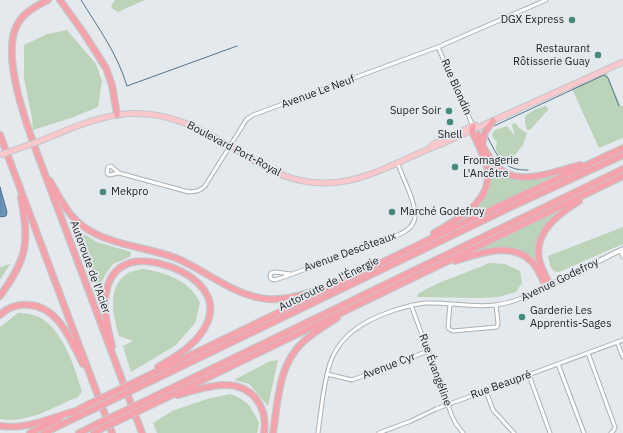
<!DOCTYPE html>
<html>
<head>
<meta charset="utf-8">
<style>
	body { margin:0 }
	canvas { display:block; background:#e4e9ee }
</style>
</head>
<body>
<canvas width="623" height="433"></canvas>
<script>
const context = document.querySelector('canvas').getContext('2d');
context.lineJoin = 'round';
function fill(path, color) { context.fillStyle = color; context.fill(path, 'evenodd'); }
function trace(path, color, width, dash) { context.strokeStyle = color; context.lineWidth = width; context.lineCap = dash ? 'butt' : 'round'; context.setLineDash(dash || []); context.stroke(path); }
function drawText(font, color, halo, rows, align = 'center') {
  context.font = font + ' "IBM Plex Sans",sans-serif'; context.lineWidth = 3.5; context.setLineDash([]); context.textBaseline = 'middle'; context.strokeStyle = halo; context.fillStyle = color; for (const [text, x, y, turn = 0] of rows) {
    context.save(); context.translate(x, y); context.rotate((+turn || 0) * Math.PI / 180); context.textAlign = isNaN(turn) ? turn : align; if (halo) context.strokeText(text, 0, 0); context.fillText(text, 0, 0); context.restore();
  }
}
const green = new Path2D(`
	M115 0H145L118 12 113 9 111 6Z
	M67 30 96 64 102 81 98 107 71 118 33 130 32 118 24 79V45L47 34Z
	M605 72 607 74 620 105 623 107V138L599 148 571 87Z
	M545 106 548 108V110L530 130H527L525 123V116L534 110Z
	M513 123 516 124 520 129H522L523 131 527 133 523 145 514 156 518 162 515 166C508 164 496 156 496 148 496 145 497 143 497 141L494 139 492 134 495 130 507 126 515 136 512 126Z
	M487 161H489C506 187 531 182 556 175L462 221 461 219 486 191Z
	M562 208V210C538 228 538 235 538 264L529 256 520 251 476 252 474 251Z
	M72 227 97 242 131 252 130 257 113 264 105 275 98 292 91 268Z
	M623 227V244L559 272C550 272 550 264 548 256Z
	M489 263 505 264 520 271 522 283 516 292 498 297 479 298 417 297 418 294C440 280 465 274 489 263Z
	M10 264 0 280V267Z
	M143 269C165 272 191 281 200 303L195 323 176 345 131 372 123 346 133 341 119 336C113 316 106 287 128 273 132 271 138 270 143 269Z
	M18 313C25 313 32 314 39 317 63 329 75 368 82 392L78 397C53 407 28 424 0 419V327Z
	M278 360 268 406 249 384 234 380 270 361Z
	M230 394 238 397 248 404 254 413 259 423 257 433H157L153 423 172 411 207 399Z`);
const water = new Path2D(`
	M0 187 7 212 6 216 1 217 0 216Z`);
const stream = new Path2D(`
	M81 0C99 29 117 53 127 86L237 46
	M494 126 604 75 608 78 619 106
	M487 136C497 155 502 171 528 170`);
const minor = new Path2D(`
	M438 47 473 126
	M119 173 109 175 107 173 108 167 111 166 119 173 185 191C193 193 199 192 205 186L243 125 247 119 253 115 438 47 546 0
	M621 251 623 257
	M291 274 275 272 271 273 270 276 271 279 275 280 287 276 398 235C422 225 416 210 409 191 405 182 401 172 397 162
	M450 304 448 327 449 329 453 331 497 327 498 323 496 305
	M411 305 452 416 456 424 463 433
	M617 342 623 357
	M588 353 615 427 614 430 611 433
	M558 364 584 433
	M327 374 352 380 428 351
	M529 375 550 433
	M486 391 493 410 514 433
	M318 433C321 411 324 377 332 358 343 333 365 321 389 312 401 308 413 304 425 303 448 302 471 308 495 305 514 303 529 295 546 287
	M379 433 411 421 436 409 623 340`);
const tertiary = new Path2D(`
	M548 286 623 249`);
const primary = new Path2D(`
	M40 141C65 131 91 119 117 115 163 108 199 127 236 150 267 169 291 184 328 183 368 182 403 158 439 145L623 62
	M432 145 475 125`);
const motorway = new Path2D(`
	M48 0C36 6 23 13 17 25 1 55 26 123 37 153L142 433
	M60 0 83 32 106 68 112 85 117 115
	M0 135 112 433
	M478 135C501 194 531 178 580 165
	M482 144 485 132 493 121
	M50 181C60 198 68 216 84 227 109 245 147 247 176 258 207 271 234 296 267 299 286 301 304 294 321 289
	M434 233C457 219 494 202 487 168 484 155 477 143 472 131L473 126
	M455 261C478 254 512 240 532 262 539 269 542 279 546 287
	M550 285C546 277 541 268 539 259 534 231 559 214 579 201
	M0 296C28 257 29 244 21 197
	M0 315C8 307 18 304 29 305 59 307 71 341 83 364
	M112 346C107 325 100 301 110 280 122 256 150 259 171 267 198 277 222 299 204 329 194 346 175 357 158 367
	M131 384 482 214 623 148
	M133 390 509 208 623 155
	M178 395C203 388 238 374 257 400 264 410 266 421 264 433
	M139 404 623 169
	M141 410 623 176
	M72 413 91 403
	M0 426C26 430 51 418 75 411
	M30 433 59 419
	M44 433 94 409
	M79 433 99 423
	M94 433 101 429
	M273 433C278 401 278 364 304 341 314 332 326 325 337 318`);
const primaryBridge = new Path2D(`
	M0 155 40 141`);
const motorwayBridge = new Path2D(`
	M91 403 131 384
	M94 409 133 390
	M99 423 139 404
	M101 429 141 410`);
const markers = [
	[572,20,4,"#468a7e"],
	[598,55,4,"#468a7e"],
	[449,111,4,"#468a7e"],
	[450,122,4,"#468a7e"],
	[455,167,4,"#468a7e"],
	[103,192,4,"#468a7e"],
	[392,212,4,"#468a7e"],
	[522,317,4,"#468a7e"]
];
const poiNames = [
	["DGX Express",564,20,"right"],
	["Restaurant",590,49,"right"],
	["Rôtisserie Guay",590,62,"right"],
	["Super Soir",441,111,"right"],
	["Shell",450,135,"center"],
	["Fromagerie",463,161],
	["L'Ancêtre",463,174],
	["Mekpro",111,192],
	["Marché Godefroy",400,212],
	["Garderie Les",530,311],
	["Apprentis-Sages",530,324]
];
const streetNames = [
	["Rue Blondin",456,87,66],
	["Avenue Le Neuf",318,92,-20],
	["Boulevard Port-Royal",234,149,28],
	["Avenue Descôteaux",350,252,-20],
	["Autoroute de l'Acier",90,267,70],
	["Avenue Godefroy",560,280,-26],
	["Autoroute de l'Énergie",329,284,-26],
	["Avenue Cyr",389,366,-21],
	["Rue Évangéline",435,370,70],
	["Rue Beaupré",501,385,-20]
];
fill(green, '#bbd4b9');
fill(water, '#6a95b9');
trace(water, '#54738d', 1);
trace(stream, '#54738d', 1);
trace(minor, '#abb0b4', 5);
trace(tertiary, '#abb0b4', 6);
trace(primary, '#c6c6c7', 7);
trace(motorway, '#c6c6c7', 8);
trace(minor, '#fff', 3);
trace(tertiary, '#fff', 4);
trace(primary, '#f8c8cd', 5);
trace(motorway, '#f4a3ac', 5.5);
trace(primaryBridge, '#c6c6c7', 7, []);
trace(motorwayBridge, '#c6c6c7', 8, []);
trace(primaryBridge, '#f8c8cd', 5);
trace(motorwayBridge, '#f4a3ac', 5.5);
for (const [x, y, r, color] of markers) { const dot = new Path2D(); dot.arc(x, y, r, 0, 2 * Math.PI); context.fillStyle = color; context.fill(dot); trace(dot, '#e4e9ee', 1.5); }
drawText('11px', '#222426', '#e4e9ee', poiNames, 'left');
drawText('11px', '#222426', '#e4e9ee', streetNames);
</script>
</body>
</html>
